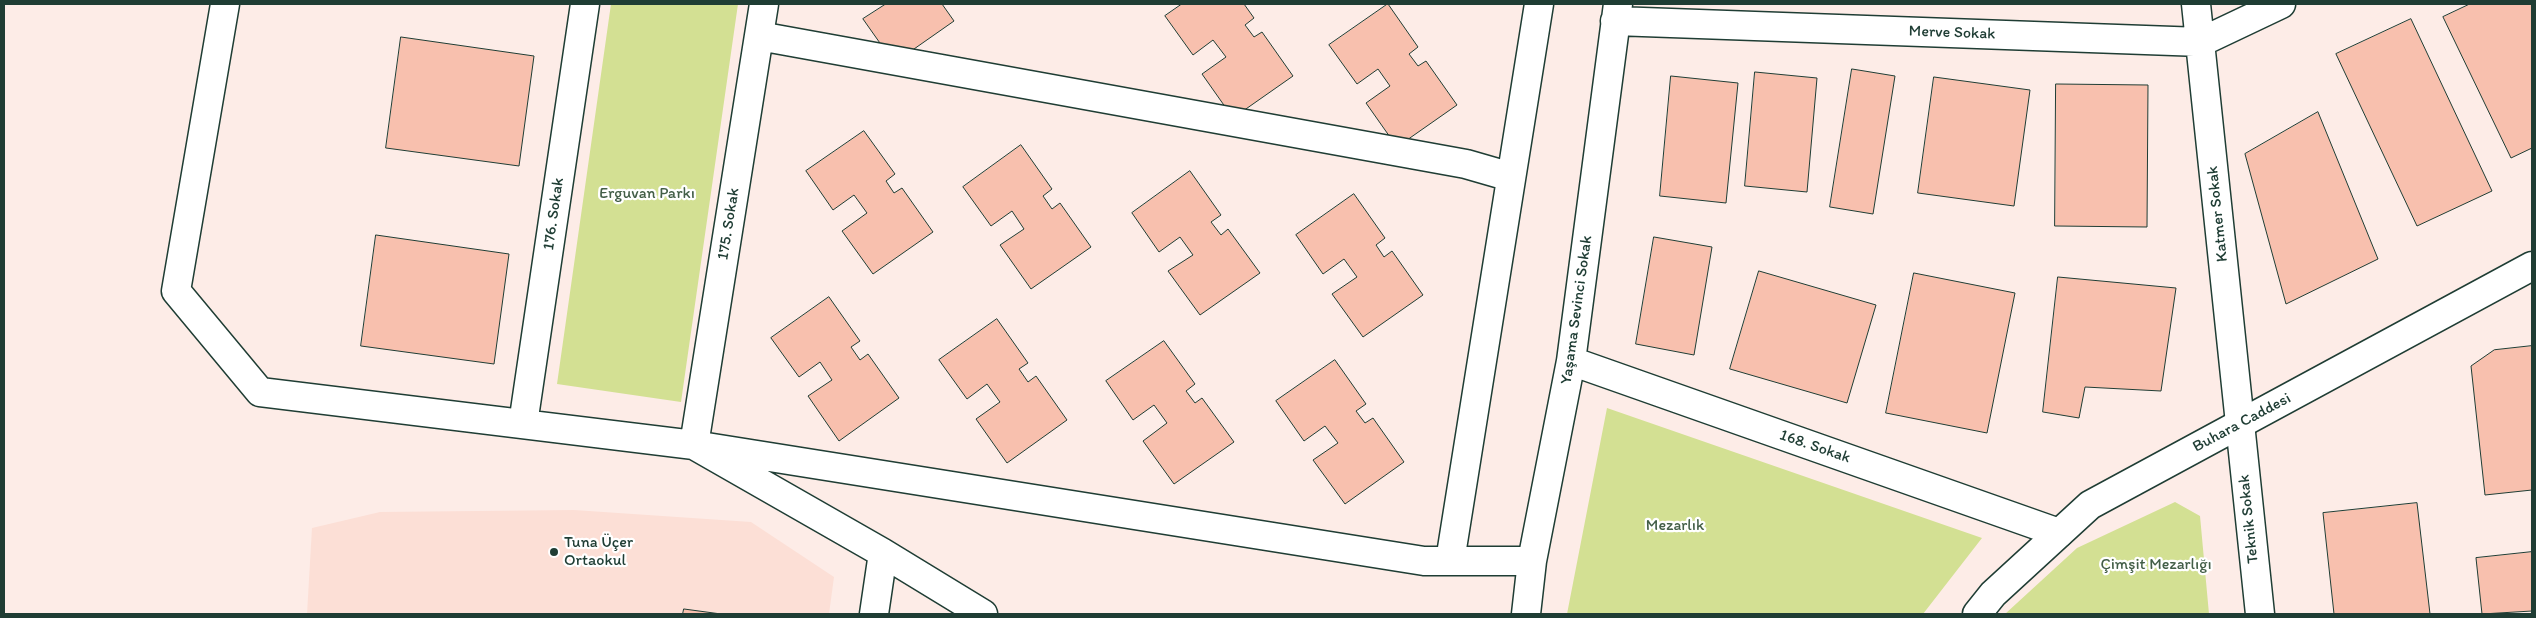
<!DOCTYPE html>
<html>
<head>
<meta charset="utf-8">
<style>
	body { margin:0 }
	#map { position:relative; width:2536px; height:618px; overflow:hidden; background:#fdece7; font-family:Itim,sans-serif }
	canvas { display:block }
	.frame { position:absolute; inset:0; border:5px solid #1f3d34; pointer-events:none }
</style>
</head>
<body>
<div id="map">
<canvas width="2536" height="618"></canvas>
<div class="frame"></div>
</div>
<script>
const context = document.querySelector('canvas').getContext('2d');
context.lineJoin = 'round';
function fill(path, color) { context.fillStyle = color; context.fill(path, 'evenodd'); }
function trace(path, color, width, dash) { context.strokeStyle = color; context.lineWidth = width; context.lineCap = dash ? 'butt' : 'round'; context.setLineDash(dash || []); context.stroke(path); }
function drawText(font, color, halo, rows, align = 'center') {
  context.font = font + ' Itim,sans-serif'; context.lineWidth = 4.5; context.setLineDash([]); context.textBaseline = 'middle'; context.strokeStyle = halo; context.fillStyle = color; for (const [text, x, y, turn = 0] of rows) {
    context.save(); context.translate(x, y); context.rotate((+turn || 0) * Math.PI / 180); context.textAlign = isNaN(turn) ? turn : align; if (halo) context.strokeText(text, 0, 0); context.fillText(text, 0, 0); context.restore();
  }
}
const built = new Path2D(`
	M574 510 751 522 834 577 829 614H307L312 528 380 512Z`);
const green = new Path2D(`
	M611 4H738L681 402 557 384Z
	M1607 408 1982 538 1923 614H1567Z
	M2175 502 2200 516 2209 614H2005L2077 548Z`);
const building = new Path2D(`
	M886 4H942L954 21 894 63 863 19Z
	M1182 4H1244L1254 18 1245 25 1254 37 1262 32 1293 76 1233 118 1202 74 1226 57 1213 40 1193 55 1165 16Z
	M1388 4 1418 47 1409 54 1418 66 1426 61 1457 105 1397 147 1366 103 1390 86 1378 69 1357 84 1329 45Z
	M2470 4H2532V148L2511 158 2443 17Z
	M2411 19 2492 191 2417 226 2336 54Z
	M401 37 534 56 519 166 386 148Z
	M1852 69 1895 76 1873 214 1830 207Z
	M1755 72 1817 78 1807 192 1745 186Z
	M1671 76 1738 83 1726 203 1660 196Z
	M1934 77 2030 90 2014 206 1918 193Z
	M2056 84 2148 85 2147 227 2055 226Z
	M2318 112 2378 259 2286 304 2245 154Z
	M864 131 895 174 886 181 894 193 902 188 933 232 873 274 842 231 867 213 854 195 833 210 806 171Z
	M1021 145 1052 189 1043 196 1052 209 1060 203 1091 247 1031 289 1000 245 1024 229 1012 211 991 226 963 187Z
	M1190 171 1221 215 1211 222 1221 235 1228 229 1260 273 1200 315 1168 271 1193 255 1180 237 1159 252 1132 213Z
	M1354 194 1385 238 1376 245 1384 257 1392 251 1423 295 1363 337 1332 294 1357 277 1344 259 1323 274 1296 235Z
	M376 235 509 254 494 364 361 346Z
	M1654 237 1712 247 1694 355 1636 344Z
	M1759 271 1876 305 1847 403 1730 369Z
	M1914 273 2015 293 1987 433 1886 413Z
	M2058 277 2176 288 2161 391 2085 387 2079 418 2043 412Z
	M829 297 860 341 851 347 860 360 868 354 899 398 839 441 808 396 832 380 820 362 799 377 771 338Z
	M997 319 1028 363 1019 369 1028 382 1036 376 1067 420 1007 463 976 419 1000 402 987 384 967 399 939 360Z
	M1164 341 1195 384 1186 391 1195 403 1202 398 1234 442 1174 484 1143 441 1167 423 1154 405 1133 420 1106 381Z
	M2532 346V490L2485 495 2471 366 2494 350Z
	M1335 360 1366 404 1356 411 1365 423 1373 418 1404 462 1345 504 1313 460 1338 443 1325 426 1304 441 1276 401Z
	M2417 503 2430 614H2334L2323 513Z
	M2532 552V611L2482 614 2476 558Z
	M684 609 721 614H683Z`);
const minor = new Path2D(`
	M225 4 176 291 260 392 694 445 1424 561H1532
	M764 4 694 445 883 553 983 614
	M2196 4 2260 614
	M1615 21 2201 42 2281 4
	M759 36 1466 164 1511 177
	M1571 361 2059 533
	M523 424 585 4
	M1450 561 1539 4
	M874 614 883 553
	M1526 614 1532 561 1571 361 1618 4`);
const major = new Path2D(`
	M1977 614 1993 594 2090 505 2532 266`);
const markers = [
	[554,552,5,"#1f3d34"]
];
const streetNames = [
	["Merve Sokak",1952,33,2],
	["176. Sokak",554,214,-82],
	["Katmer Sokak",2218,214,-96],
	["175. Sokak",729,224,-81],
	["Yaşama Sevinci Sokak",1577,310,-82],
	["Buhara Caddesi",2242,423,-28],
	["168. Sokak",1815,447,19],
	["Teknik Sokak",2249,519,-96]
];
const parkNames = [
	["Erguvan Parkı",647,194],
	["Mezarlık",1675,526],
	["Çimşit Mezarlığı",2156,565]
];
const poiNames = [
	["Tuna Üçer",564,543],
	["Ortaokul",564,561]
];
fill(built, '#fcdfd6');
fill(green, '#d3e093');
fill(building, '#f8c0ae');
trace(building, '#1f3d34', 1);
trace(minor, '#1f3d34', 31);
trace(major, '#1f3d34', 31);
trace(minor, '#fff', 28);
trace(major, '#fff', 28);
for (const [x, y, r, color] of markers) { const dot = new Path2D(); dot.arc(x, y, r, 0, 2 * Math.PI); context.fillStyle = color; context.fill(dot); trace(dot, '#fff', 2); }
drawText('16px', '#1f3d34', '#fff', streetNames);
drawText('16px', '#435e47', '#fff', parkNames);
drawText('16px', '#1f3d34', '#fff', poiNames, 'left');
</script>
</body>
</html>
